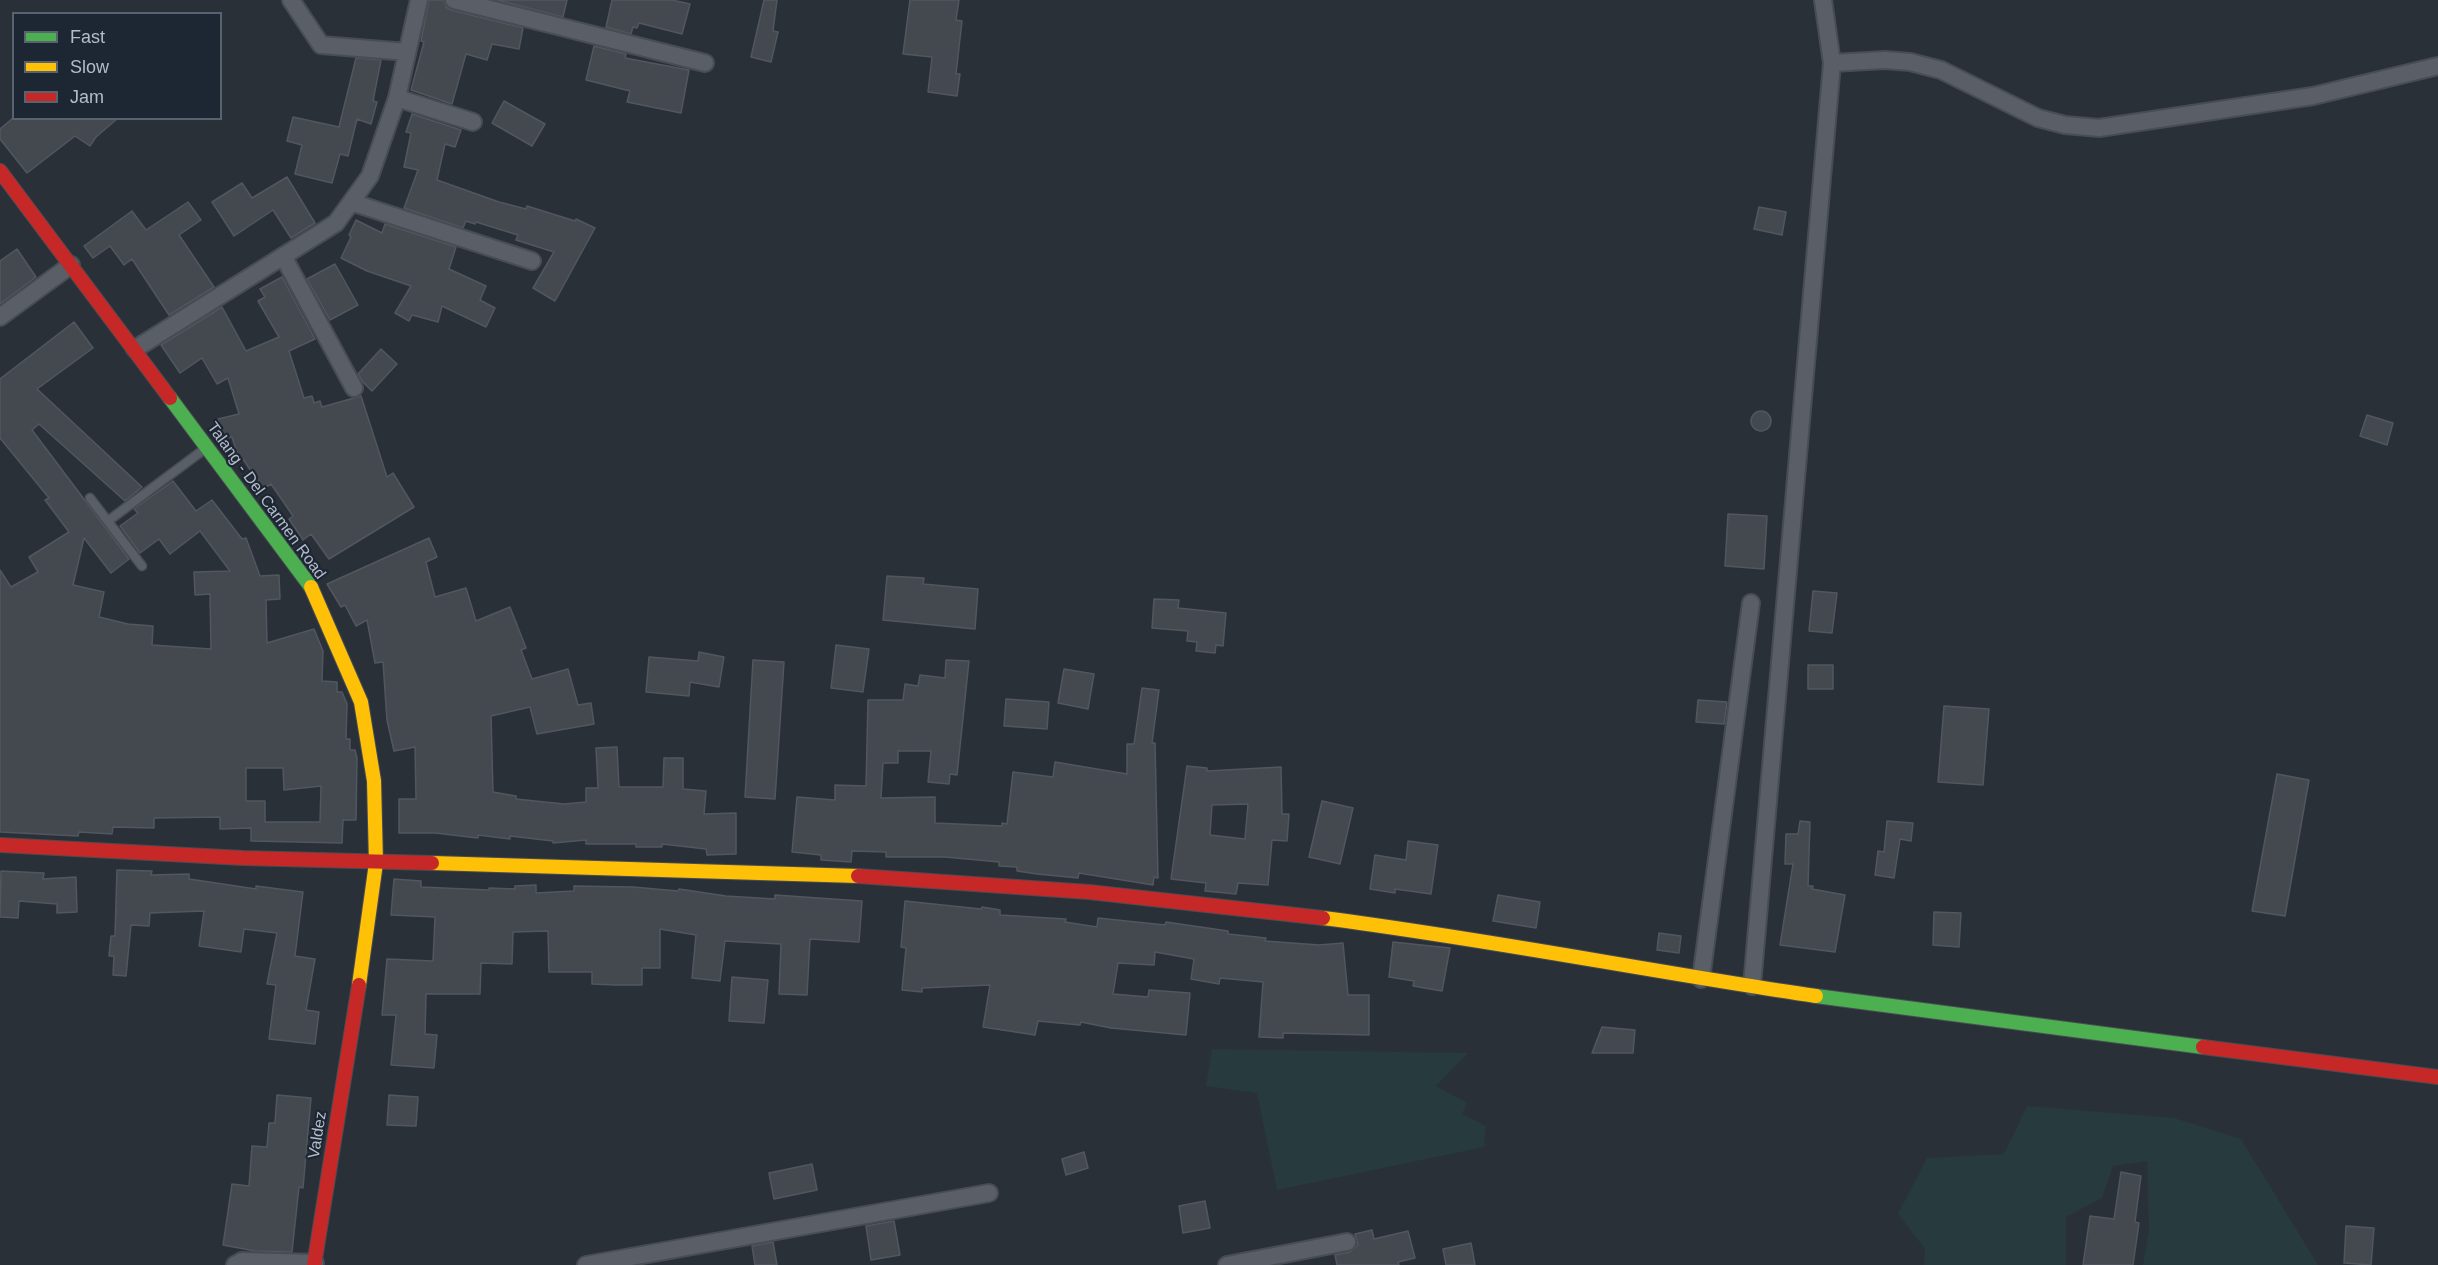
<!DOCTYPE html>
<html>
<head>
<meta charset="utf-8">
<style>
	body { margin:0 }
	#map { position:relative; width:2438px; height:1265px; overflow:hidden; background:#2a3038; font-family:Arial,sans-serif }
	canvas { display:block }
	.legend { position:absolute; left:12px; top:12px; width:210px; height:108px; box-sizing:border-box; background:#1d2633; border:2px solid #59626f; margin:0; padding:8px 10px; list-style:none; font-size:18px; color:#b4bcc9 }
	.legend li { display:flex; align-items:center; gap:12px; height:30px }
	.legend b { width:30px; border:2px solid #59626f }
</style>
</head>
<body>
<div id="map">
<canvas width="2438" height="1265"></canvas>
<ul class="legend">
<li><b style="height:8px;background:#4caf50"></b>Fast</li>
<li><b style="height:8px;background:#ffc107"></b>Slow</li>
<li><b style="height:8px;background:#c62828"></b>Jam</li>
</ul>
</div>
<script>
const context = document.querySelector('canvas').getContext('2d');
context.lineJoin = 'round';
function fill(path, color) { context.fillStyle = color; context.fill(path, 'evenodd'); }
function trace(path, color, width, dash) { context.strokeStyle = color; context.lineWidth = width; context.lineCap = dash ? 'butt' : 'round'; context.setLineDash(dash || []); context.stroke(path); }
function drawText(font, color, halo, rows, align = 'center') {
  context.font = font + ' Arial,sans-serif'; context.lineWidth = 4.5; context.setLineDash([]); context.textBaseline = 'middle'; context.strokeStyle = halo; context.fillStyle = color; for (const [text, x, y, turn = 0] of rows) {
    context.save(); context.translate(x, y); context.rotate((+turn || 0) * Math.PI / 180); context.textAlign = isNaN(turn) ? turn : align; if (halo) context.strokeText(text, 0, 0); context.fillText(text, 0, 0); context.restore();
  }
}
const green = new Path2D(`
	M1212 1049 1468 1053 1436 1086 1467 1103 1462 1114 1486 1126 1484 1147 1277 1190 1257 1093 1206 1086Z
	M2027 1106 2174 1118 2241 1139 2318 1265H2143L2149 1230 2147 1161 2113 1166 2102 1198 2066 1217V1265H1924L1925 1249 1898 1214 1927 1158 2004 1154Z`);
const building = new Path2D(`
	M429 0H444L446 7 451 10 523 28 519 49 492 44 487 60 466 54 452 104 411 90 424 42 421 41Z
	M497 0H567L563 17Z
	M612 0H672L690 4 682 34 639 23 637 28 633 27 631 34 606 27Z
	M764 0H777L773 31 778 32 771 62 751 57Z
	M910 0H959L956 20 962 21 956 74H960L957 96 928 92 932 57 903 54Z
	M594 46 626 54 625 58 689 70 681 113 627 102 630 91 586 80Z
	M356 58 381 60 373 101 377 102 371 124 357 119 348 156 340 154 332 183 295 174 302 145 287 141 293 117 339 127Z
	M504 101 545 124 532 146 492 123Z
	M412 114 461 130 455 147 445 144 437 180 499 202 526 209 527 206 575 221 576 219 595 228 555 301 533 288 554 252 516 240 518 235 476 222 475 224 466 221 463 228 404 208 418 170 404 167 411 133 406 132Z
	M13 118H118L96 137 90 146 75 136 27 173 0 139V129Z
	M287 177 315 223 291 238 273 210 234 236 212 202 242 183 252 198Z
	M188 202 201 220 179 235 214 287 169 315 132 259 124 265 110 246 93 258 84 246 132 211 146 230Z
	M1759 207 1786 212 1782 235 1754 229Z
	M356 220 382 233 385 224 456 247 449 269 486 286 480 300 495 308 486 327 442 306 438 322 412 315 409 321 395 313 411 286 367 271 341 258 351 237 349 235Z
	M17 249 36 277 0 304V261Z
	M335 264 358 305 330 320 307 279Z
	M282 277 315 339 289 351 304 398 312 396 314 403 320 401 322 407 361 396 387 477 393 473 414 507 329 559 311 534 303 540 289 519 293 516 271 484 263 489 243 459 239 460 232 437 223 439 218 419 239 414 228 378 217 384 202 358 180 373 161 345 222 307 246 351 279 337 258 301 265 297 260 289Z
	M74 322 93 348 37 389 142 487 125 501 39 424 32 430 129 559 111 573 84 538 73 585 104 592 99 617 128 624 153 626 152 645 211 649 210 594 195 595 194 572 230 571 200 531 170 554 159 539 140 553 120 526 138 513 134 509 173 481 196 511 212 500 242 539 246 538 260 576 279 575 280 599 266 600 267 643 314 629 323 651 322 681 337 682V692H342L347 704 346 739H350V750H355L357 758 356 820H343L342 843 251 841V828L220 829V817L154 818V828L113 827 112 834 79 832 78 836 0 832V570L11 587 38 572 29 557 69 532 45 500 49 498 0 438V379ZM246 768H283L284 790 321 786 320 822H265V801H246Z
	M381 349 397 364 372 391 363 382 358 374Z
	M1751 421a10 10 0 1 1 20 0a10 10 0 1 1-20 0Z
	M2367 415 2393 423 2387 445 2360 436Z
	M1728 514 1767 516 1764 569 1725 566Z
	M429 538 437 557 426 562 435 597 466 588 476 621 510 607 526 648 521 650 532 679 568 669 578 705 591 703 594 724 537 734 530 707 491 716 493 792 516 796V799L564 804 586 802V788H598L596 748 617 747 619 787H663L664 758H683V789L706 791 704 814 736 813V854L707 855 706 849 662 844V847H636V844H586V840L553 843V841L510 836V839L478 835V838L435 833H399V799H416L415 747 394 751 387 720 383 662 375 663 367 620 356 626 345 605 341 607 327 584Z
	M887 576 924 578 923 584 978 589 975 629 883 620Z
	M1813 591 1837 593 1832 633 1809 631Z
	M1154 599 1179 600 1178 608 1226 613 1223 646 1216 645 1215 653 1196 651 1197 642 1187 641 1188 631 1152 628Z
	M836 645 869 649 863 692 831 688Z
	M699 652 724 657 719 687 690 682 689 696 646 692 649 657 698 661Z
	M753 660 784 662 775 799 745 797Z
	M946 660 969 661 957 775 950 774 949 784 928 782 931 751H898V763H883L881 798 935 797V823L1002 826V823L1007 824 1013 772 1053 777 1055 762 1127 774V744H1134L1142 688 1159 690 1152 743H1155L1158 878 1154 877 1153 885 1079 873 1078 878 1037 874 1017 871V867L999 866V862L945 857H886V852L852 851 851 862 821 860V855L792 852 797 797 835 800V785L866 786 868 700H903L905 684 918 686 920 675 945 678Z
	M1808 665H1833V689H1808Z
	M1064 669 1094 674 1088 709 1058 703Z
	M1006 699 1049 702 1047 729 1004 726Z
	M1698 700 1727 702 1724 724 1696 722Z
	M1944 706 1989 709 1983 785 1938 782Z
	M1187 766 1207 768V771L1281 767 1282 814H1289L1287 841 1272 840 1268 885 1238 883 1236 894 1205 891 1206 883 1171 879ZM1248 804 1245 839 1210 835 1212 805Z
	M2277 774 2309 780 2285 916 2252 911Z
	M1322 801 1353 808 1340 864 1309 857Z
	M1800 821 1810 822 1808 886H1813L1812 889 1845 895 1835 952 1780 945 1793 864H1785L1786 834H1798Z
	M1887 821 1913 823 1911 841 1900 839 1894 878 1875 875 1878 851 1884 852Z
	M1408 841 1438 845 1431 894 1395 889V893L1370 889 1375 855 1406 860Z
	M117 870 152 871 151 875 189 874V879L256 889V886L303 892 295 956 315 959 306 1010 319 1012 315 1044 269 1039 276 985 267 984 277 933 244 929 241 952 199 946 204 911 150 913 149 926 131 925 126 976 113 975 114 956H109L111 936H115Z
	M1 871 44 873 43 879 76 877 77 912 57 913V904L19 901 18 918 0 917Z
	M394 879 421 881V887L489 890V888L515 889V886L536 885V893L574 891V886L633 887 678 891 679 889 726 896 775 899V895L862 901 859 942 810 939 807 995 779 994 781 944 725 941 720 981 692 978 696 935 660 929V968H642V985H615L592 984V972H549L548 931 513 932 512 964 481 963 480 994H426L425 1034 437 1035 434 1068 391 1065 396 1015H382L387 959 433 961 435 917 391 915Z
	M1498 895 1540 902 1536 928 1493 921Z
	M905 901 981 909 982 907 1000 910V915L1066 919 1065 922 1097 927 1098 918 1165 925 1166 922 1228 931V934L1266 938 1265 941 1319 945 1343 943 1348 995H1369V1035L1283 1033V1038L1259 1037 1263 982 1220 978 1219 984 1191 979 1194 959 1155 952 1154 965 1118 963 1113 994 1148 997 1149 990 1190 993 1186 1035 1111 1028 1081 1022 1080 1025 1038 1021 1035 1035 983 1027 990 985 922 988V992L902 990 906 948 901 947Z
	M1934 912 1961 913 1959 947 1933 945Z
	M1659 933 1681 936 1679 953 1657 950Z
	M1393 942 1450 948 1442 991 1413 986 1414 981 1389 977Z
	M732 977 768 980 764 1023 729 1021Z
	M1602 1027 1635 1030 1633 1053H1592Z
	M277 1095 311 1098 303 1188 299 1187 292 1252 255 1251 223 1245 232 1184 249 1186 252 1146 267 1147 269 1123H275Z
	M389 1095 418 1097 416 1126 387 1125Z
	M1084 1152 1088 1168 1066 1175 1062 1159Z
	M812 1164 817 1190 774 1199 769 1173Z
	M2121 1172 2141 1176 2135 1222 2139 1223 2133 1265H2083L2090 1216 2114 1219Z
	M1205 1201 1210 1228 1183 1233 1179 1206Z
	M894 1221 900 1255 871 1260 866 1226Z
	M2346 1226 2374 1228 2371 1265 2344 1263Z
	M1372 1230 1374 1239 1408 1231 1415 1258 1398 1262 1399 1265H1337L1335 1255 1350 1252 1358 1245 1355 1234Z
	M773 1242 777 1265H755L752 1246Z
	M1471 1243 1475 1265H1446L1443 1249Z`);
const lane = new Path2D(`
	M90 498 142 566
	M108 521 206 448`);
const street = new Path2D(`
	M291 0 321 45 407 52
	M454 0 705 63
	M1832 63 1885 60 1910 62 1941 70 2038 118 2065 125 2099 128 2313 96 2438 66
	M397 98 473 122
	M351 202 532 261
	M283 256 354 388
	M0 317 71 265
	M135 349 336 223 370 176 397 98 419 0
	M1701 979 1751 603
	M1752 986 1832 63 1823 0
	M235 1265 242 1261 315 1263
	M586 1265 989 1193
	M1227 1265 1347 1242`);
const fast = new Path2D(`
	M170 398 311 587
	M1816 996 2203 1047`);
const slow = new Path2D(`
	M311 587 361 702 374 781 376 863 359 985
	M432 863 858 876
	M1323 918C1488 939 1652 972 1816 996`);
const jam = new Path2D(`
	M0 171 170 398
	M0 845 243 858 432 863
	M858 876 1089 892 1323 918
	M2203 1047 2438 1077
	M314 1265 359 985`);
const streetNames = [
	["Talang - Del Carmen Road",266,501,54],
	["Valdez",318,1135,-81]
];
fill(green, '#273a3e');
fill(building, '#444950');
trace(building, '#52575f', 1.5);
trace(lane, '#484c53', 11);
trace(street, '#484c53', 20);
trace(fast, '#484c53', 16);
trace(slow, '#484c53', 16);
trace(jam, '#484c53', 16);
trace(lane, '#5a5e66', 8);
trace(street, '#5a5e66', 16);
trace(fast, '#4caf50', 14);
trace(slow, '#ffc107', 14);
trace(jam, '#c62828', 14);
drawText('16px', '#b4bcc9', '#1d2633', streetNames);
</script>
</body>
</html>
